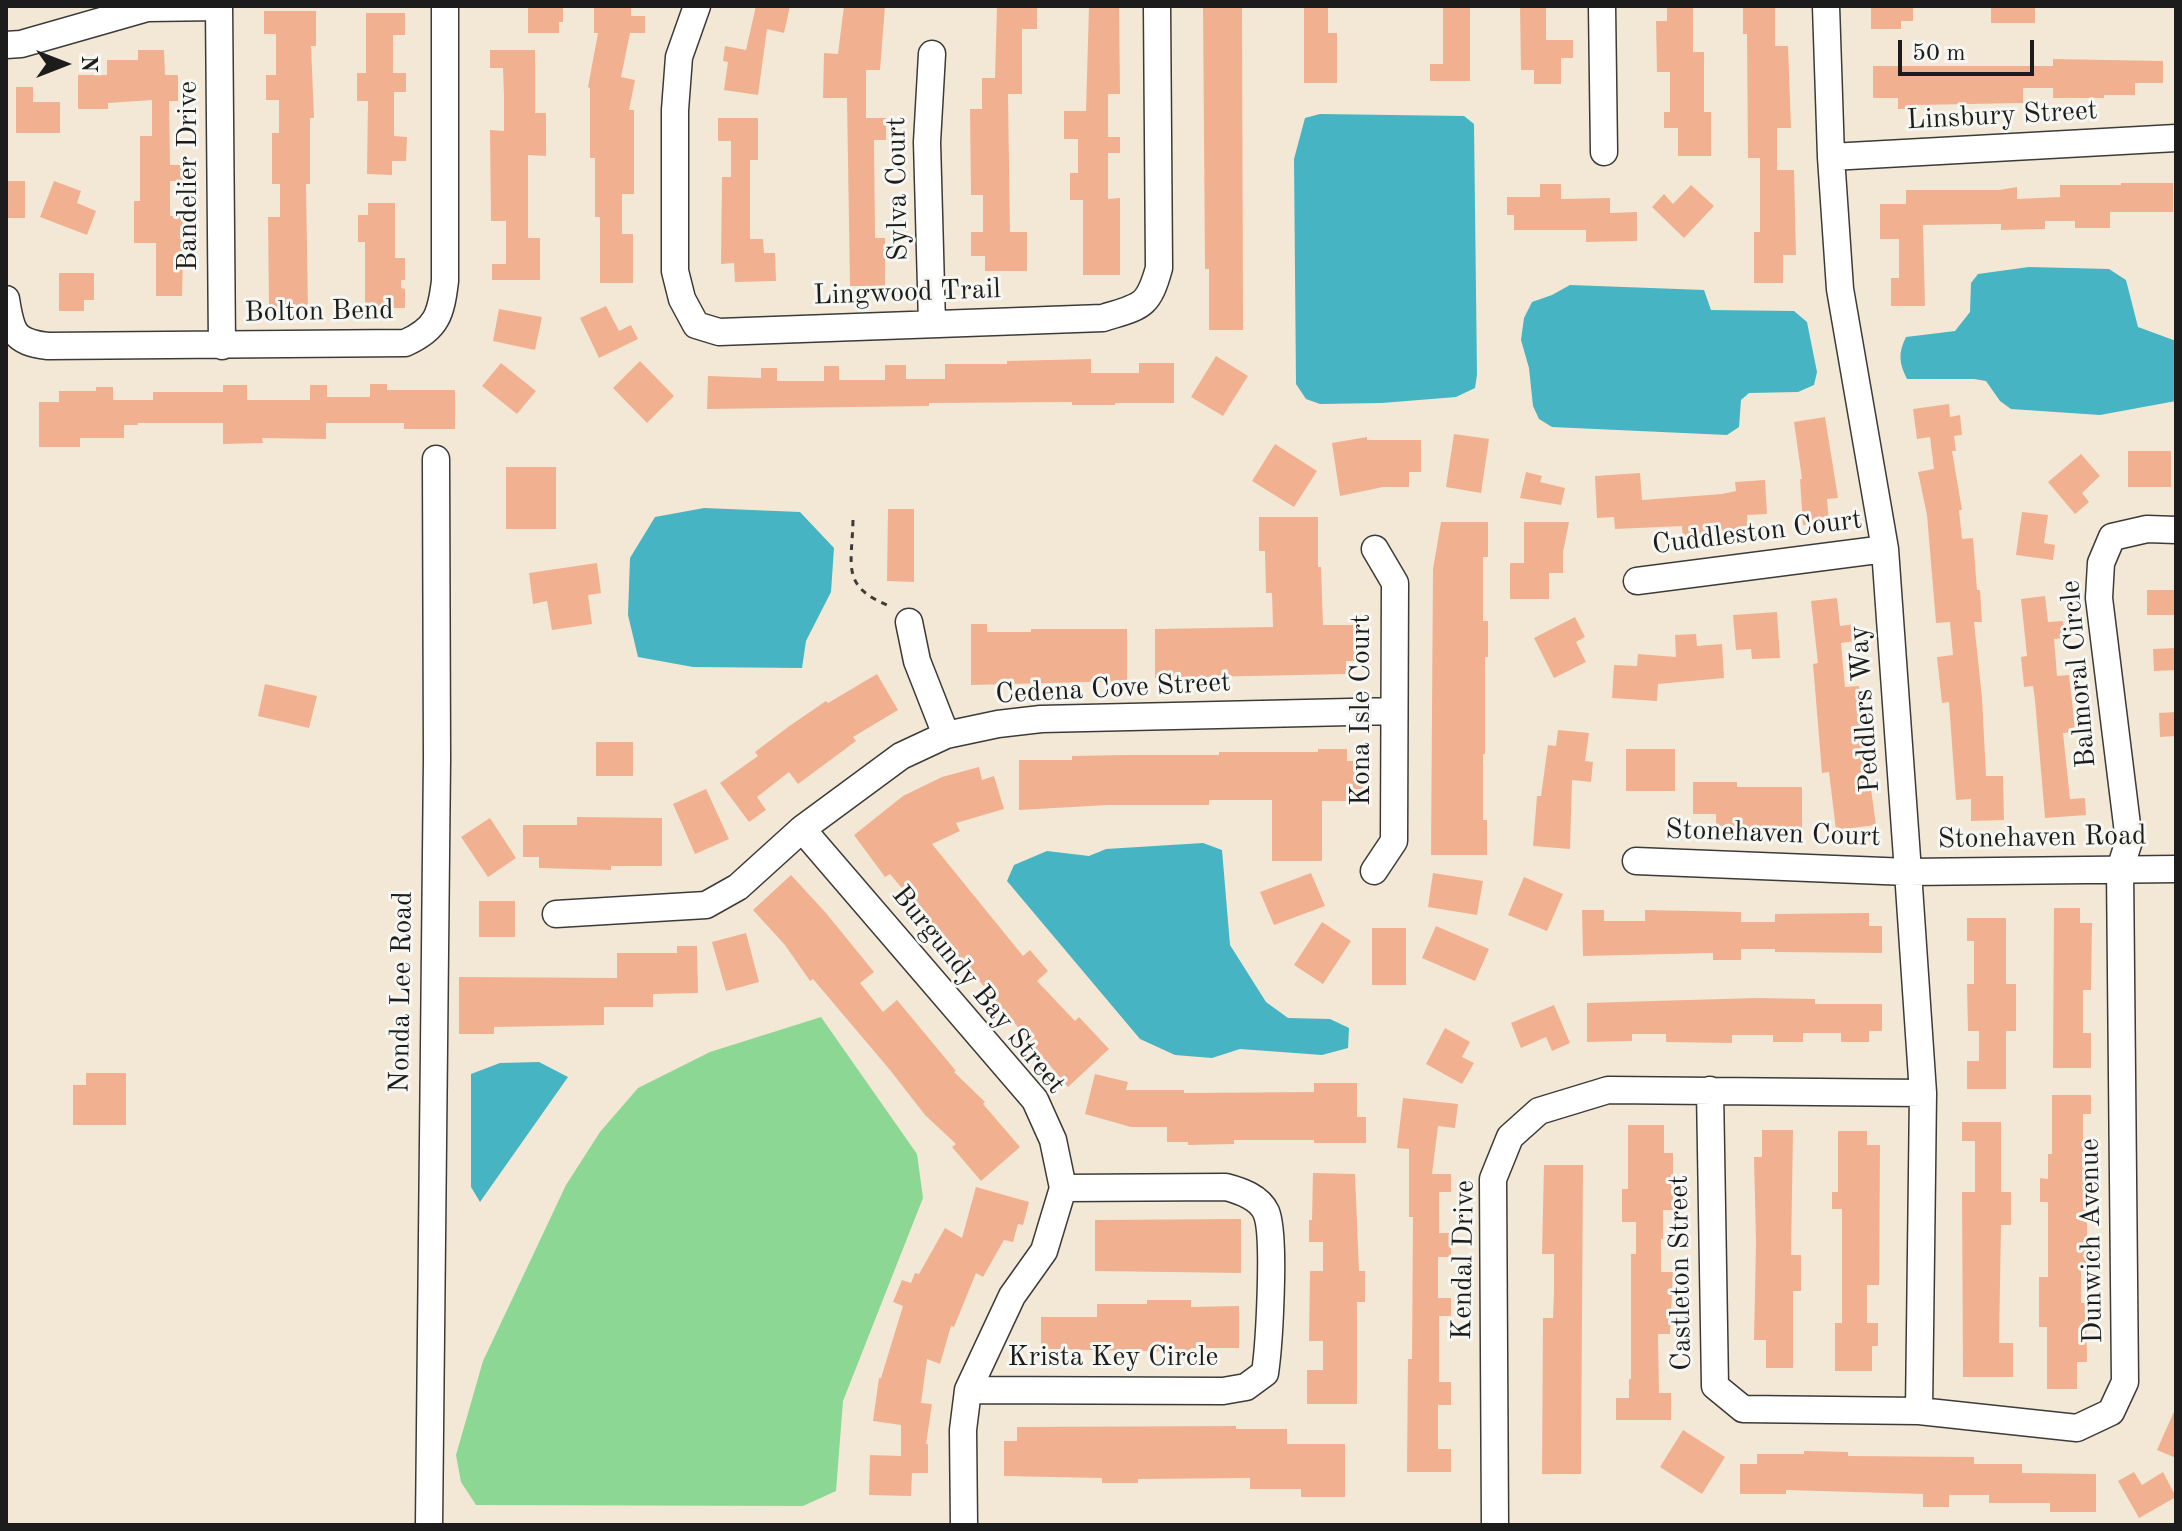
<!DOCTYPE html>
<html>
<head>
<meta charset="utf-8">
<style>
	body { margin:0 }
	#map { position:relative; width:2182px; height:1531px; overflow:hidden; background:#f3e8d5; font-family:"Old Standard TT",serif }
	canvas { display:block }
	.frame { position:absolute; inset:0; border:8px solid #1c1c1c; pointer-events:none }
	.north { position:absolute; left:24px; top:24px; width:80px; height:80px; -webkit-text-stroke:6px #f6f6f2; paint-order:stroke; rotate:90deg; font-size:22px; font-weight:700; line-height:32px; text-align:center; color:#1c1c1c }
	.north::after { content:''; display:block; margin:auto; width:28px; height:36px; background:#1c1c1c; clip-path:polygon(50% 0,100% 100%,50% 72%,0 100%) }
	.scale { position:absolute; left:1898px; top:40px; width:136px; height:36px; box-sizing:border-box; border:4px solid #1c1c1c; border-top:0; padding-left:10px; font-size:24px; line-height:28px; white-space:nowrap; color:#1c1c1c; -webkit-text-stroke:6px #f6f6f2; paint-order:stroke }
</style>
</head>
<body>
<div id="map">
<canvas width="2182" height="1531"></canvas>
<div class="frame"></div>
<div class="north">N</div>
<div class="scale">50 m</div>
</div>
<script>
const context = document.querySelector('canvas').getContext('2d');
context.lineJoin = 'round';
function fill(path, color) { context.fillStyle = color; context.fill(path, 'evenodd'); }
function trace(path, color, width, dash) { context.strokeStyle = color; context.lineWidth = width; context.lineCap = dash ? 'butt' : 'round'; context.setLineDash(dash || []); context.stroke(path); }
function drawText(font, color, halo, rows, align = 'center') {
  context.font = font + ' "Old Standard TT",serif'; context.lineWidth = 6; context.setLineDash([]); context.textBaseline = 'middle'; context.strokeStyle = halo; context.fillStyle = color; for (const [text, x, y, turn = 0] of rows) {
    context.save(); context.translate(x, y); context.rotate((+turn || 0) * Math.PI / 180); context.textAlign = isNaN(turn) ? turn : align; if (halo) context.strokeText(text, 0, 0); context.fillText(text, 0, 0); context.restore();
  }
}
const green = new Path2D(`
	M821 1017 917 1154 923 1198 843 1401 836 1491 803 1506 476 1505 461 1482 456 1455 483 1361 566 1185 600 1132 638 1088 710 1052Z`);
const water = new Path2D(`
	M1320 114 1464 116 1474 124 1477 375 1475 388 1456 397 1382 403 1320 404 1306 399 1296 384 1294 159 1305 118Z
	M2029 267 2109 269 2126 280 2138 327 2176 341V401L2100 415 2011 409 2000 401 1986 381 1974 379H1907C1899 363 1898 353 1906 337L1955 331 1970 312 1971 283 1978 274Z
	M1570 285 1704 290 1711 310 1794 311 1807 322 1817 372 1814 385 1798 392 1749 393 1741 400 1739 427 1727 435 1552 427 1539 419 1533 406 1529 368 1521 340 1524 318 1532 302 1552 295Z
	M704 508 800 512 834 548 831 592 806 641 802 668 693 667 638 657 628 615 630 558 655 517Z
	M1203 843 1222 850 1230 945 1266 1002 1288 1018 1330 1019 1349 1028 1348 1048 1322 1055 1240 1049 1212 1058 1175 1055 1140 1039 1007 881 1014 865 1047 851 1089 856 1106 849Z
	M539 1062 568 1077 480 1202 471 1187V1074L500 1063Z`);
const building = new Path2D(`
	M528 6H563V22H559V33H528Z
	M594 6H631V16H645V33H630L621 77 635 80 629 110H634V194H622V234H633V283H600V217H595V158H590V88L588 87 598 33H594Z
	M756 6H790L784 33 767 29 758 95 724 90 728 62 723 61 725 46 746 50Z
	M844 6H885L880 70H866V118H886V140H874L875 238H885V286H850L847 98H823L824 53 838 54Z
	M997 6H1037V29H1022V94H1008L1010 232H1027V271H985V256H971V232H983V195H971L970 109H982V78H995Z
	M1089 6H1119L1120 94H1108V137H1120V153H1108V199L1120 198V275H1083V200H1070V173H1078V139H1064V111H1086Z
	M1203 6H1242L1243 330H1209V269H1205Z
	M1304 6H1328V33H1337V83H1304Z
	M1443 6H1470V81H1430V64H1443Z
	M1520 6H1546V40H1573V58H1561V84H1534V70H1521Z
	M1667 6H1693V52H1704V112H1711V156H1678V128H1664V112H1670V72H1657L1656 21H1667Z
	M1743 6H1775V46H1788L1791 128H1777V170H1794L1796 255H1783V283H1754V232H1760V158H1748L1747 34H1743Z
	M1871 6H1913V21H1901V29H1871Z
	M1991 6H2035V23H1991Z
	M264 11H316V46H311L314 118H310V184H306L308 309H269L268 217H280V184H272V133H279V100H266V75H276V34H264Z
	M366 13H405V35H393V73H406V92H394V136L407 137 406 161H392V175L367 174 368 101H357V73H366Z
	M138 50H164L165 75H178V101H169L170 165H184V181H170V216H184L182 296H156V243H134V201H140V136H152V100L108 103V109H78V75H107V60H138Z
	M490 50H535V113H546V156L528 155V238H540V280H492V264H506V221H491L490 130 504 131V95L503 68H490Z
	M2053 59 2163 61V83H2135V95H2104V98H2053V88H2023V103L1918 105V109H1898V98H1873V66H2053Z
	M16 87H33V102H60V133H16Z
	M718 118H758V160H750V239H763L764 253H775L776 281 735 282 734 263 721 264 722 177H731V141H718Z
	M6 181H25V218H6Z
	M54 181 81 191 77 203 96 211 87 235 40 217Z
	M2121 183H2173V212H2110V228H2075V221H2045V229L2001 230V224L1923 225 1925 306H1891V278H1899V239H1880V204H1906V190H1999L2017 187V199L2060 197V185H2121Z
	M1540 184H1561V199L1610 198V213L1637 212V241L1586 242V230H1514V215H1507V197H1540Z
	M1691 185 1714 206 1684 238 1652 207 1664 194 1673 204Z
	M368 203H395V258H405V280H401V288L405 289V308H365V242H358V215H368Z
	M59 273H94V300H84V311H59Z
	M606 306 619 331 631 325 638 339 599 358 580 318Z
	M499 309 542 317 535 350 493 341Z
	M1216 356 1248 376 1223 416 1191 397Z
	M1091 359V373H1139V363H1174V403H1115V405H1072V402L929 403V406L707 409 708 376 761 378V368H777V381H824V366H839V380H885V365H906V379H945V364H1007V361Z
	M640 361 674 396 647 423 613 388Z
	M501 363 536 391 517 414 482 386Z
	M370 384H387V390H455V429H404V423H326V439L262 438 263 443 223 444V423H138V425H124V438H80V447H39V402H59V391H96V387H113V400H153V392H223V385H247V400H310V385H327V397H370Z
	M1949 404 1950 417 1960 415 1962 435 1954 436 1956 451H1952L1962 510H1959L1962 539 1973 538 1977 590H1980L1982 622H1974L1982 698 1986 776H2003L2004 820 1971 821V799L1956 800 1949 702 1942 703 1937 657 1953 655 1950 622 1936 623 1927 515 1918 472 1934 469 1930 437 1917 439 1913 409Z
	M1825 417 1838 498 1827 499 1829 523 1803 525 1800 479H1802L1794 422Z
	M1454 434 1489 439 1481 493 1446 487Z
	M1367 437V440H1421V472H1409V487H1383L1340 496 1332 443Z
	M1275 444 1317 471 1294 507 1252 481Z
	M2128 451H2171V487H2128Z
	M2081 454 2100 476 2082 493 2089 502 2075 514 2048 482Z
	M506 467H556V529H506Z
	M1526 472 1542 476 1540 482 1565 488 1561 505 1520 498Z
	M1640 473 1642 500 1722 494 1736 491 1735 482 1765 480 1767 514 1747 515 1748 528 1708 532V536L1683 538 1682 526 1615 529 1614 517 1597 518 1595 476Z
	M888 509H914V582L887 581Z
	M2022 512 2048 515 2044 543 2055 545 2053 560 2016 555Z
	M1259 517H1318V567H1321L1323 625H1358V661H1346V674L1155 678V629L1273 627 1272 593H1266L1265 551H1259Z
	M1441 522H1488V557H1483V621H1488V657H1485V754H1483V820H1487V855H1431L1433 569Z
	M1524 522H1569L1563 552V573H1549V599H1510V563H1524Z
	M597 563 601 593 588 595 592 624 552 630 547 601 533 604 529 573Z
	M2147 590H2176V615H2147Z
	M2045 596 2048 622 2063 621 2065 638 2054 639 2057 676 2069 675 2073 710 2075 732 2063 733 2070 799 2085 798 2086 815 2045 818 2035 700 2033 686 2024 687 2021 657 2027 656 2021 599Z
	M1837 598 1840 626 1854 624 1855 641 1841 643 1845 687 1859 686 1867 782H1870L1876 825 1836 830 1829 772 1822 773 1813 664 1818 663 1811 601Z
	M1777 612 1780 658 1752 659 1751 649 1736 650 1733 615Z
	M1575 617 1585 637 1576 642 1586 662 1554 678 1534 638Z
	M971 624H987V632H1031V629H1127V681L971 685Z
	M1696 634 1697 646 1722 644 1724 678 1658 684 1657 701 1612 698 1614 665 1637 666 1638 654 1676 657 1675 635Z
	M2176 648V670L2154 671 2153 649Z
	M877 674 898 710 853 737 856 741 798 784 789 772 757 797 766 810 749 822 720 783 758 756 755 752 788 727 826 701 828 703Z
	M265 684 317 696 309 728 258 716Z
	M2176 712V736L2160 737 2159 713Z
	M1558 730 1589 733 1585 761 1593 762 1591 782 1572 780 1570 849 1533 846 1537 796H1541L1548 745 1556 746Z
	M596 742H633V776H596Z
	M1318 749H1347V761H1363V789H1350V801H1322V861H1272V800H1209V805H1108L1019 810V760H1072V756L1125 755H1219V752H1318Z
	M1626 749H1675V791H1626Z
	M979 767 982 780 994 776 1004 809 956 823 960 831 932 844 1023 956 1030 950 1048 971 1037 981 1075 1021 1079 1017 1109 1049 1068 1087 890 874 885 877 854 835 903 796 942 777Z
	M1693 782H1737V787H1802V830H1749V826H1716V814H1693Z
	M706 789 729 839 695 854 673 804Z
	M577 817 662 818V866H611V870L539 868V857H523V825H577Z
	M490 818 516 858 488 877 461 837Z
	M1311 873 1325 906 1274 925 1260 892Z
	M1433 873 1483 881 1477 915 1428 907Z
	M791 875 826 913 874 972 860 983 883 1012 897 1000 956 1071 954 1072 985 1102 983 1104 1020 1147 981 1181 952 1147 956 1144 925 1115 890 1070 813 979 810 981 785 945 753 910Z
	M1524 877 1563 894 1547 931 1508 915Z
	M479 901H515V937H479Z
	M2054 908H2080V923H2092L2091 990H2083V1033H2091V1068H2053Z
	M1582 910H1604V921H1645V910L1741 912V922H1775V914L1869 913V926H1882V953L1775 952V949H1741V960H1713V953L1583 956Z
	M1967 918H2006V984H2016V1031H2006V1089H1967V1061H1979V1031H1968L1967 984H1974V941H1967Z
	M1322 922 1351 941 1323 984 1294 965Z
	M1436 926 1489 949 1475 981 1422 958Z
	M1372 928H1406V985H1372Z
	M746 933 759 982 726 991 712 942Z
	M677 946H697L698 993 653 994V1007H604V1025L494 1027V1034H459V977L617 978V953H677Z
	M1756 998 1815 999V1004H1882V1031H1869V1042H1841V1033H1803V1042H1773V1035H1732V1043L1666 1042V1034H1632V1041L1587 1042V1003Z
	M1554 1005 1570 1043 1552 1051 1546 1037 1521 1048 1511 1023Z
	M1445 1028 1470 1042 1462 1057 1474 1063 1462 1084 1426 1064Z
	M86 1073H126V1125H73V1085H86Z
	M1095 1074 1128 1082 1126 1090H1184V1093L1314 1092V1083H1357V1117H1366V1143H1314V1140H1234V1144L1188 1145V1142H1167V1127H1131L1085 1114Z
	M2052 1095H2091V1114H2083V1155H2088L2085 1218H2087V1263H2081V1303H2086L2087 1362H2077V1389H2047V1327H2039V1277H2048V1202H2040V1178L2048 1179V1154H2052Z
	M1403 1098 1458 1104 1455 1128 1438 1126 1432 1174H1451V1192H1439V1233H1451V1257H1438V1298H1451V1316H1439V1382H1451V1405H1438V1449H1451V1472H1407L1408 1359H1412L1413 1217H1409V1149L1397 1148Z
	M1962 1122H2001V1192H2011V1225H2001L1999 1343H2013V1377H1963L1962 1192H1975V1141H1962Z
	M1628 1125H1664V1153H1673V1210H1663V1239H1661V1272H1673L1670 1334H1658L1659 1393H1671V1420H1616V1398H1629V1379H1631V1254H1636V1222H1622V1189H1628Z
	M1762 1130H1793L1791 1255H1801V1291H1793V1368H1766V1340H1754L1756 1242 1754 1157H1762Z
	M1838 1131H1867V1145H1880L1879 1285H1867V1323H1878V1346H1872V1371H1835V1323H1842V1209H1832V1192H1838Z
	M1544 1165H1583L1581 1474H1542L1543 1318H1553L1554 1292V1254H1542Z
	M1313 1173 1355 1174 1359 1271H1365V1302H1357V1404H1307V1370H1323V1341H1309L1310 1271H1323V1242H1309V1220H1312Z
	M976 1187 1029 1202 1023 1225 1018 1224 1013 1242 1004 1240 983 1277 976 1273 954 1327 951 1326 940 1364 927 1359 921 1403 932 1404 926 1444H928V1473H912L911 1496 869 1495 870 1455 901 1456V1425L873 1421 879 1378H881L903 1306 893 1302 902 1280 911 1283 915 1273 919 1274 945 1228 962 1238Z
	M1241 1219V1273L1095 1271V1220Z
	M1147 1300H1191V1307L1239 1306V1348H1191V1352L1041 1349V1317H1097V1304H1147Z
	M2176 1407V1458L2157 1450Z
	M1236 1426V1429H1287V1444H1345V1497H1301V1489H1250V1478L1138 1479V1483H1102V1478L1004 1476V1441H1017V1427Z
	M1683 1430 1725 1457 1702 1494 1660 1467Z
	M1804 1451 1848 1452V1456L1974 1457V1464H2022V1473L2096 1474V1512H2050V1503H1989V1495H1949V1507H1923V1494L1786 1490V1494H1740V1464H1757V1454H1804Z
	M2134 1472 2142 1485 2163 1472 2176 1497 2139 1518 2118 1481Z`);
const path = new Path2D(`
	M853 520C852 567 840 587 892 607`);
const minor = new Path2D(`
	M219 6 222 346
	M697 6 679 57 675 110V271L682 299 696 325 719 332 1103 318C1141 306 1148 308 1159 268L1157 6
	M1602 6 1604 152
	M1826 6 1831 157 1840 289 1885 549 1908 872 1923 1093 1919 1411
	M6 45 21 44 147 8 219 7
	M932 54 927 142 932 324
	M1831 157 2176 138
	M6 299C11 331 13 342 48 346L405 343C437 329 441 314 445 281V6
	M1637 581 1885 549
	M909 622 917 661 946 735
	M802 829 1035 1100 1053 1140 1063 1188 1044 1251 1012 1296 968 1390 963 1430 964 1525
	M1636 861 1908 872 2176 869
	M1374 871 1394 841 1395 583 1375 549
	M556 914 706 905 738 887 802 829 901 756 946 735 998 724 1041 719 1394 711
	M1710 1090 1715 1386 1743 1409 1919 1411 2077 1428 2111 1412 2125 1382 2120 869 2129 841 2099 598 2101 563 2112 537 2147 529 2176 530
	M968 1390 1223 1391 1246 1387 1265 1373C1269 1346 1276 1234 1266 1212 1259 1197 1241 1191 1226 1187L1063 1188
	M429 1525 437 759 436 459
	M1495 1525 1493 1179 1510 1137 1539 1111 1608 1090 1923 1093`);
const streetNames = [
	["Linsbury Street",2002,116,-3],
	["Bandelier Drive",189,176,-90],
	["Sylva Court",898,189,-91],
	["Lingwood Trail",907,293,-2],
	["Bolton Bend",319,312,-1],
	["Cuddleston Court",1757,533,-7],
	["Balmoral Circle",2079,674,-95],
	["Cedena Cove Street",1113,689,-3],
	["Peddlers Way",1865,709,-94],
	["Kona Isle Court",1362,710,-90],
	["Stonehaven Court",1773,834,2],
	["Stonehaven Road",2042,838,-1],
	["Burgundy Bay Street",978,990,51],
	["Nonda Lee Road",402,992,-89],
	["Dunwich Avenue",2092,1241,-91],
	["Kendal Drive",1464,1260,-89],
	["Castleton Street",1681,1273,-91],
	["Krista Key Circle",1113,1358]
];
fill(green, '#8dd794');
fill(water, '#46b4c2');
fill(building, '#f1b190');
trace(minor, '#3c3b38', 29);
trace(path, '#3c3b38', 3, [6, 6]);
trace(minor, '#fff', 26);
drawText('28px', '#1c1c1c', '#f6f6f2', streetNames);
</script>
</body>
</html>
